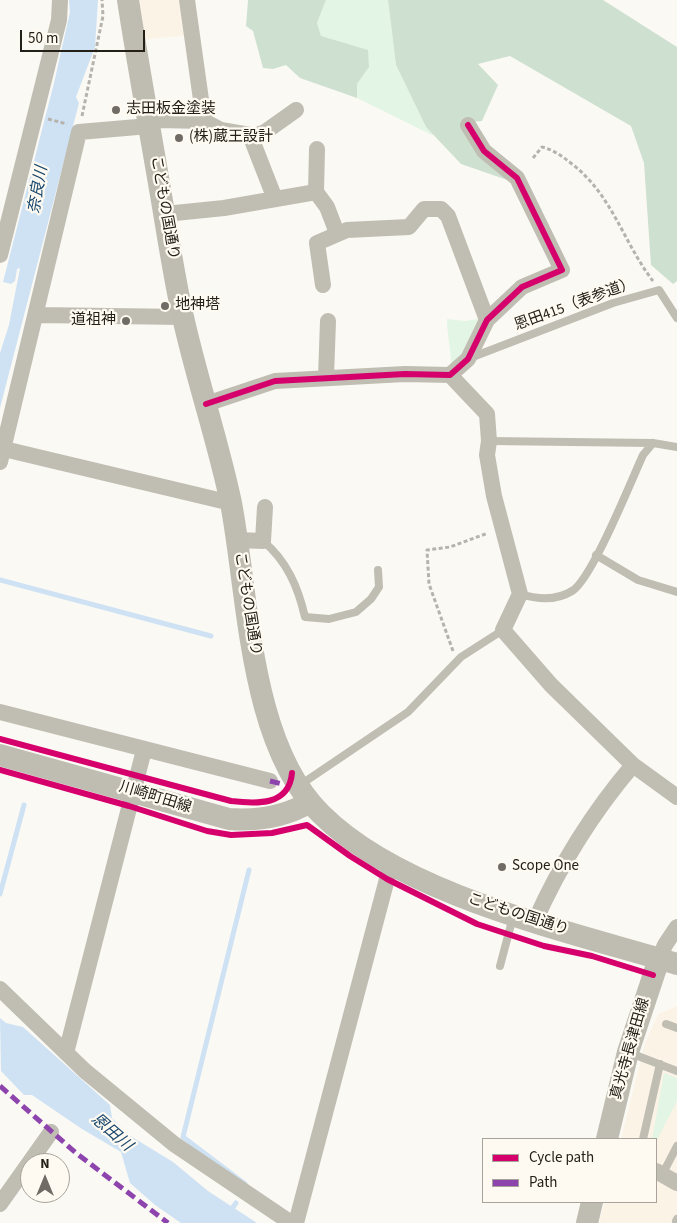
<!DOCTYPE html>
<html>
<head>
<meta charset="utf-8">
<style>
	body { margin:0 }
	#map { position:relative; width:677px; height:1223px; overflow:hidden; background:#fbf9f4; font-family:"Source Sans 3",sans-serif }
	canvas { display:block }
	.legend { position:absolute; left:482px; top:1138px; width:175px; height:65px; box-sizing:border-box; background:#fefaf1; border:1px solid #a7a39a; margin:0; padding:6px 9px; list-style:none; font-size:15px; color:#242018 }
	.legend li { display:flex; align-items:center; gap:10px; height:25px }
	.legend b { width:25px; border:1px solid #a7a39a }
	.north { position:absolute; left:20px; top:1153px; width:50px; height:50px; box-sizing:border-box; background:#fefaf1; border:1px solid #a7a39a; border-radius:50%; rotate:0deg; font-size:14px; font-weight:700; line-height:20px; text-align:center; color:#242018 }
	.north::after { content:''; display:block; margin:auto; width:18px; height:22px; background:#6f6c65; clip-path:polygon(50% 0,100% 100%,50% 72%,0 100%) }
	.scale { position:absolute; left:20px; top:30px; width:125px; height:22px; box-sizing:border-box; border:2px solid #242018; border-top:0; padding-left:6px; font-size:15px; line-height:18px; white-space:nowrap; color:#242018; -webkit-text-stroke:4px #fefaf1; paint-order:stroke }
</style>
</head>
<body>
<div id="map">
<canvas width="677" height="1223"></canvas>
<ul class="legend">
<li><b style="height:6px;background:#d6006c"></b>Cycle path</li>
<li><b style="height:6px;background:#8e44ad"></b>Path</li>
</ul>
<div class="north">N</div>
<div class="scale">50 m</div>
</div>
<script>
const context = document.querySelector('canvas').getContext('2d');
context.lineJoin = 'round';
function fill(path, color) { context.fillStyle = color; context.fill(path, 'evenodd'); }
function trace(path, color, width, dash) { context.strokeStyle = color; context.lineWidth = width; context.lineCap = dash ? 'butt' : 'round'; context.setLineDash(dash || []); context.stroke(path); }
function drawText(font, color, halo, rows, align = 'center') {
  context.font = font + ' "Source Sans 3","Noto Sans JP",sans-serif'; context.lineWidth = 4.5; context.setLineDash([]); context.textBaseline = 'middle'; context.strokeStyle = halo; context.fillStyle = color; for (const [text, x, y, turn = 0] of rows) {
    context.save(); context.translate(x, y); context.rotate((+turn || 0) * Math.PI / 180); context.textAlign = isNaN(turn) ? turn : align; if (halo) context.strokeText(text, 0, 0); context.fillText(text, 0, 0); context.restore();
  }
}
const commercial = new Path2D(`
	M135 0H182L188 35 142 40Z
	M677 1006V1223H599L605 1202H656V1139H621L645 1043 658 1014Z`);
const green = new Path2D(`
	M326 0H388L396 65 426 127 434 136 357 98V84L369 67 367 50 321 37 317 23Z
	M484 318 465 353 451 365C451 350 447 335 447 319L465 321Z
	M664 1073 677 1078V1101L656 1142V1139H652Z`);
const forest = new Path2D(`
	M248 0H326L317 23 321 36 368 50 369 67 357 84V98L300 78 286 65 273 69 263 68 253 31 246 26Z
	M388 0H603L677 47V281L673 284 651 265 644 163 631 126 510 56 478 64 498 85 482 121 463 123 516 183 461 164 426 127 396 65Z`);
const water = new Path2D(`
	M69 0H98L95 47 76 97 79 103 0 408V353L9 325 20 268 17 269 15 281 11 284 3 282 54 83 70 12Z
	M0 1018 6 1023 23 1027 110 1105 112 1118 129 1135 173 1162 208 1191 257 1223H181L155 1205 130 1183 121 1152 82 1129 32 1095H24L1 1071Z`);
const stream = new Path2D(`
	M0 580 211 636
	M0 894 24 805
	M245 1184 183 1137 249 870
	M229 1213 236 1203`);
const path = new Path2D(`
	M82 116 103 16 102 0
	M48 119 67 124
	M533 158 542 147C554 150 562 156 572 164 613 196 623 242 653 281
	M453 651 429 584 427 550 450 547 488 533`);
const lane = new Path2D(`
	M470 358 613 303 659 290 677 318
	M489 441 653 443 677 447
	M263 541C287 561 298 587 305 617L329 619 356 612 371 599 379 587 378 570
	M596 555 638 580 677 592
	M520 594C536 599 556 601 572 591 592 579 631 481 643 455L653 443
	M300 785 408 712 461 657 503 630
	M500 966 513 917
	M666 1024 677 1028
	M630 1053 677 1071
	M643 1139 660 1064
	M662 1175 677 1146
	M676 1221 677 1219`);
const street = new Path2D(`
	M187 0 204 121 221 130 250 135 275 199
	M251 137 265 132 296 110
	M317 149 316 192 327 207 337 233
	M165 214 224 208 316 192
	M0 255 59 20 60 0
	M323 285 317 243 347 230 409 227 424 209H441L448 216 487 320
	M37 315 183 317
	M450 375 487 414 489 441 487 455 494 496 520 594 503 630 551 685 633 765 677 797
	M326 377 328 321
	M206 404 275 381 405 374 450 375 468 359 487 320 522 287 562 270 517 178 484 151 468 125
	M0 448 231 503
	M0 462 79 132 149 126 158 120 204 121
	M237 540 263 541 265 507
	M0 712 270 781
	M535 921C560 865 593 812 633 765
	M659 959 665 945 677 927
	M0 989 85 1071 174 1144 291 1223
	M66 1053 144 750
	M656 1171 677 1183
	M0 1204 51 1132
	M296 1223 391 864`);
const secondary = new Path2D(`
	M128 0C138 65 150 130 161 195 168 236 174 277 183 317 197 380 218 441 231 503 249 598 249 743 321 814 402 895 568 931 677 964
	M0 755 229 819C257 821 285 817 310 802
	M607 1139 628 1052 659 959
	M587 1223 592 1202`);
const quiet = new Path2D(`
	M270 781 282 784
	M0 1086 76 1153 168 1223`);
const cycleway = new Path2D(`
	M206 404 275 381 405 374 450 375 468 359 487 320 522 287 562 270 517 178 484 151 468 125
	M0 739 231 801C257 804 289 806 292 773
	M0 770 129 806 207 831 231 835 272 833 307 825 350 856 387 879 477 924 544 946 592 956 653 975`);
const markers = [
	[116,110,5,"#6f6c65"],
	[179,138,5,"#6f6c65"],
	[165,306,5,"#6f6c65"],
	[126,321,5,"#6f6c65"],
	[502,867,5,"#6f6c65"]
];
const poiNames = [
	["志田板金塗装",126,110],
	["(株)蔵王設計",189,138],
	["地神塔",175,306],
	["道祖神",116,321,"right"],
	["Scope One",512,867]
];
const streetNames = [
	["こどもの国通り",164,208,80],
	["恩田415（表参道）",575,305,-20],
	["こどもの国通り",247,604,81],
	["川崎町田線",155,798,17],
	["こどもの国通り",518,915,18],
	["真光寺長津田線",631,1049,-74]
];
const waterNames = [
	["奈良川",39,190,-80],
	["恩田川",111,1133,41]
];
fill(commercial, '#fbf4e6');
fill(green, '#e3f5e5');
fill(forest, '#cee0d0');
fill(water, '#cee2f4');
trace(stream, '#cee2f4', 5);
trace(path, '#b5b3ac', 3, [4, 2.5]);
trace(lane, '#c0bdb3', 8);
trace(street, '#c0bdb3', 16);
trace(secondary, '#bfbcb2', 22);
trace(quiet, '#8e44ad', 5, [10, 5]);
trace(cycleway, '#d6006c', 6);
for (const [x, y, r, color] of markers) { const dot = new Path2D(); dot.arc(x, y, r, 0, 2 * Math.PI); context.fillStyle = color; context.fill(dot); trace(dot, '#fefaf1', 2); }
drawText('15px', '#242018', '#fefaf1', poiNames, 'left');
drawText('15px', '#242018', '#fefaf1', streetNames);
drawText('italic 16px', '#19476d', '#fefaf1', waterNames);
</script>
</body>
</html>
